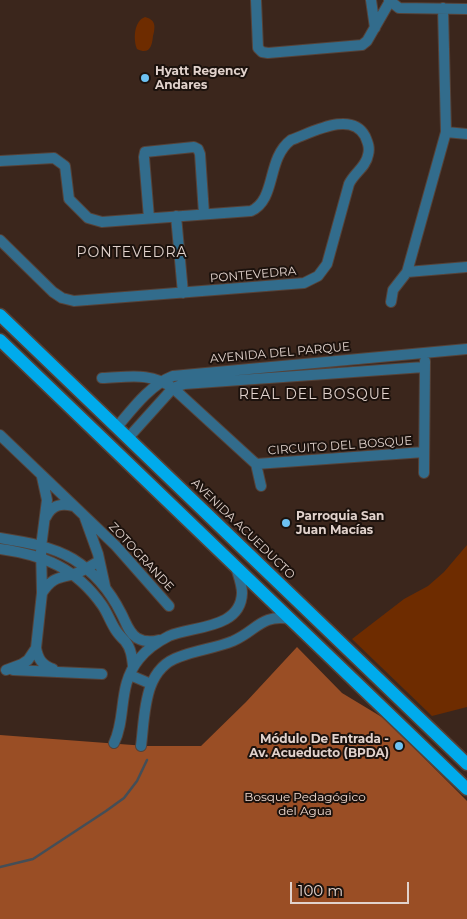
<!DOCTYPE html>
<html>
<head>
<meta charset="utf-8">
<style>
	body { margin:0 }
	#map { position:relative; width:467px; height:919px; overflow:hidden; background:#3b261c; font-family:Montserrat,sans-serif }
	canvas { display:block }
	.scale { position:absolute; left:290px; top:882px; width:119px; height:22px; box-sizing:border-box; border:2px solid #e1d2cc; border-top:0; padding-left:6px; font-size:15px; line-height:18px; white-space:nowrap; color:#e1d2cc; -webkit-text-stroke:4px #1c120d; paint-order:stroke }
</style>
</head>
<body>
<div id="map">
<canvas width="467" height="919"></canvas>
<div class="scale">100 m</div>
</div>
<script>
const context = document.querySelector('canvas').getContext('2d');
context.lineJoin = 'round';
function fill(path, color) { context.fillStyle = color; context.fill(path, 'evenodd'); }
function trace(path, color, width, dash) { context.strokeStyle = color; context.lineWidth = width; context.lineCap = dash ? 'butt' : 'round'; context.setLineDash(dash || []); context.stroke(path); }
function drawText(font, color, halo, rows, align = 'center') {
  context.font = font + ' Montserrat,sans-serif'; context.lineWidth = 4; context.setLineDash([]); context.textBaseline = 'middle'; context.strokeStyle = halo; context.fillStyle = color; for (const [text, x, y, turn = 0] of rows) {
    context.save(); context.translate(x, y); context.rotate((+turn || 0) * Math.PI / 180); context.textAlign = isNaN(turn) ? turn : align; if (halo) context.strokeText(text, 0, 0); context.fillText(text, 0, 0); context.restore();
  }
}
const green = new Path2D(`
	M145 17C149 18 153 20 154 24 155 27 154 33 153 36 152 47 149 55 137 49 133 39 134 21 145 17Z
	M467 545V707L432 716 352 639 404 599 428 586 444 572Z`);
const forest = new Path2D(`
	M297 647 342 693 385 719 467 801V919H0V735L146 746H201L246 702Z`);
const stream = new Path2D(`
	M0 867 33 859 106 811 124 798 137 781 147 760`);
const minor = new Path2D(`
	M256 0 258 48 262 52 268 53 362 45 367 41 390 1
	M371 0 375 28
	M389 0 399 8 467 9
	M446 132 467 134
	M0 161 54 158 65 166 69 199 88 218 102 222 251 211C277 199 266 159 291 140 311 133 351 110 365 136 368 143 370 148 368 155 366 167 354 173 349 184L327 264 318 276 304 283 74 301 62 298 53 292 0 240
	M176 216 183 293
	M149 218 144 157 145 152 194 147 198 149 200 154 204 214
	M407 272 467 267
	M391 302 393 290 407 272 446 132 443 8
	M102 378C130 377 150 372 173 388L256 464 261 486
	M117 427C133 408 150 385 173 376L467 349
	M0 435 116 546 169 606
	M128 438 173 388 184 384 424 367
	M256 464 424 452
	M424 473 425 361
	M46 517C52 505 61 503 73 506
	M85 518 98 554 105 586
	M0 538C25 542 51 546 73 559 94 572 110 591 121 613 126 622 128 632 137 638 144 642 152 642 159 640
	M0 549C44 555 76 568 102 605 107 612 110 621 115 629 118 634 121 637 125 641 131 648 132 657 133 666
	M42 593C54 575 60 579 77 573 85 570 92 565 99 561
	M36 648C38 659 42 665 53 669
	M6 670 22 664 28 660 36 648 42 593 41 547 47 500 42 477
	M13 670 102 674
	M130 675 151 684
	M114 743C127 716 117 686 139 659 147 649 157 642 169 636 193 626 241 629 242 593 242 584 238 575 236 567
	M141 746C145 715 143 669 179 657 197 650 216 648 233 641 258 630 260 614 291 619`);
const major = new Path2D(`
	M0 315 467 764
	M0 340 467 789`);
const markers = [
	[145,78,5,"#6dc2f3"],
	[286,523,5,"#6dc2f3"],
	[399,746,5,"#6dc2f3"]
];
const poiNames = [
	["Hyatt Regency",155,71],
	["Andares",155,85],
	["Parroquia San",296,516],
	["Juan Macías",296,530],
	["Módulo De Entrada -",389,739,"right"],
	["Av. Acueducto (BPDA)",389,753,"right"]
];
const streetNames = [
	["PONTEVEDRA",253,275,-5],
	["AVENIDA DEL PARQUE",280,353,-5],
	["CIRCUITO DEL BOSQUE",340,446,-4],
	["AVENIDA ACUEDUCTO",243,529,44],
	["ZOTOGRANDE",141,557,47]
];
const parkNames = [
	["Bosque Pedagógico",305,797],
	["del Agua",305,811]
];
const neighbourhoodNames = [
	["PONTEVEDRA",132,253],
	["REAL DEL BOSQUE",315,395]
];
fill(green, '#6e2c00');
fill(forest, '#9a4e25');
trace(stream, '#444e57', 2.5);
trace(minor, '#564238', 12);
trace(major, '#564238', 15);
trace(minor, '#326c8c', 10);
trace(major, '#00abec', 12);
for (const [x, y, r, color] of markers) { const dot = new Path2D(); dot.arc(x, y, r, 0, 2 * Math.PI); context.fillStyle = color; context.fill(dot); trace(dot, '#1c120d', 2); }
drawText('bold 12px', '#e1d2cc', '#1c120d', poiNames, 'left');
drawText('12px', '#e1d2cc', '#1c120d', streetNames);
drawText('12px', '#f1dacf', '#1c120d', parkNames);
context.letterSpacing = '1px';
drawText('14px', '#e1d2cc', '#1c120d', neighbourhoodNames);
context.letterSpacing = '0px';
</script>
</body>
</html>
